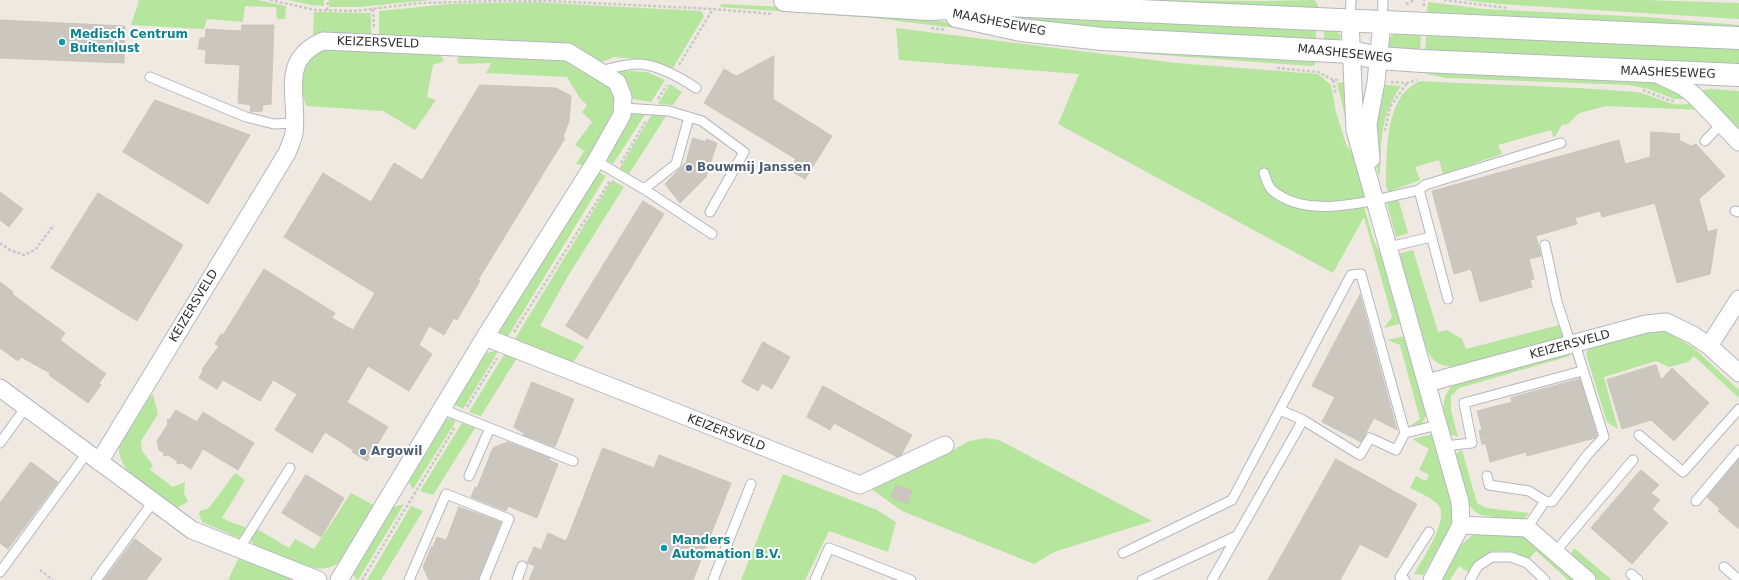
<!DOCTYPE html>
<html>
<head>
<meta charset="utf-8">
<style>
	body { margin:0 }
	canvas { display:block; background:#efe9e1 }
</style>
</head>
<body>
<canvas width="1739" height="580"></canvas>
<script>
const context = document.querySelector('canvas').getContext('2d');
context.lineJoin = 'round';
function fill(path, color) { context.fillStyle = color; context.fill(path, 'evenodd'); }
function trace(path, color, width, dash) { context.strokeStyle = color; context.lineWidth = width; context.lineCap = dash ? 'butt' : 'round'; context.setLineDash(dash || []); context.stroke(path); }
function drawText(font, color, halo, rows, align = 'center') {
  context.font = font + ' "DejaVu Sans",sans-serif'; context.lineWidth = 4; context.setLineDash([]); context.textBaseline = 'middle'; context.strokeStyle = halo; context.fillStyle = color; for (const [text, x, y, turn = 0] of rows) {
    context.save(); context.translate(x, y); context.rotate((+turn || 0) * Math.PI / 180); context.textAlign = isNaN(turn) ? turn : align; if (halo) context.strokeText(text, 0, 0); context.fillText(text, 0, 0); context.restore();
  }
}
const green = new Path2D(`
	M137 0H258L286 6 285 19H277L276 7 245 6 243 22 207 19 204 29 131 25 139 1Z
	M288 0H324V6L311 5Z
	M329 0H430L359 7H329Z
	M1158 0 1263 1 1314 0 1318 5V15L1118 2Z
	M1463 0H1645L1739 3V19L1499 4Z
	M530 2 701 11 704 16 673 68 651 60 614 57 599 63C585 52 569 47 551 43L379 36V11L449 4Z
	M1428 2 1485 9 1646 17 1739 25V35L1658 24 1427 13Z
	M721 4C792 7 862 11 932 20 997 29 1061 41 1126 48 1189 54 1253 58 1316 60L1315 65 1311 66 1147 54 1056 43 955 28 874 18 720 7Z
	M314 12 371 13V36L313 38Z
	M994 14 1316 27V42L1139 36 994 16Z
	M896 28 1176 63 1318 74 1331 85 1336 112 1346 144 1359 162 1363 178 1365 210 1374 241 1387 267 1402 323 1384 328 1392 317 1364 217 1333 273 1058 124 1079 74 899 60Z
	M1324 28 1336 29 1341 37C1338 44 1331 41 1324 41Z
	M1395 32H1421L1420 54 1392 50 1387 42Z
	M1426 36 1739 46V68L1425 55Z
	M323 48 440 55 444 61 433 65 427 97 436 100 415 130 383 111 307 106C303 100 303 95 303 88 303 66 305 61 323 48Z
	M461 54 565 59 604 81 616 92 617 112 583 165 576 164 584 151 575 145 592 122 582 112 587 105 579 97 567 77 486 73 491 63 459 64 457 60Z
	M611 70 647 72 665 80 651 102 633 99 625 80Z
	M1425 71 1663 82 1688 95 1685 99H1674L1649 89 1628 85 1447 78 1426 74Z
	M1421 81C1492 85 1564 86 1635 92 1656 94 1671 111 1693 102L1704 110 1606 106 1579 113 1568 124 1562 125 1554 138 1551 130 1498 145 1502 154 1443 174 1439 160 1415 167 1420 180 1388 192 1386 185C1387 153 1384 94 1421 81Z
	M1345 82 1351 141 1337 83Z
	M670 84 682 92 673 105 658 104Z
	M1384 85 1401 86C1379 119 1382 138 1380 175L1379 176C1371 150 1375 111 1384 85Z
	M1712 89 1739 91V134L1698 93 1704 90Z
	M630 110 646 113 613 164 605 159Z
	M652 114 666 116 629 174 620 168Z
	M601 173 606 176 507 338 499 332 596 174Z
	M612 180 624 187 568 276 540 326 584 346 572 364 513 342Z
	M1398 198 1408 233 1396 237 1386 200Z
	M1413 250 1438 332 1447 330 1462 339 1466 349 1559 325 1563 339 1456 367C1438 366 1434 362 1425 348L1398 254Z
	M1664 330 1694 348 1739 390V398L1694 356 1688 362 1669 367 1656 361 1604 377 1618 429 1607 422 1586 354 1589 347 1651 331Z
	M1405 336 1427 413 1422 424 1410 428V426L1420 419 1400 345 1387 340Z
	M499 350 463 409 453 404 483 354Z
	M1563 352 1570 356 1459 388 1451 396V410L1458 437 1449 434C1444 413 1438 402 1453 384Z
	M505 353 517 358 481 416 469 412Z
	M153 395 158 414 141 441 142 451 153 465 150 470 173 487 185 482 184 493 188 502 174 509C156 495 117 473 119 447L146 399Z
	M450 418 456 421 413 489 407 479 443 421Z
	M462 423 475 428 433 495 420 491Z
	M1433 434 1452 506 1451 525 1423 575 1414 574C1422 560 1449 520 1439 506 1433 498 1418 492 1410 488L1416 476 1426 481 1429 475 1419 470 1429 449 1412 439Z
	M986 438 999 440 1152 521 1054 552 1034 564 902 511 870 488 950 452 969 441Z
	M1462 450 1477 503 1486 508 1529 513 1522 521 1481 515 1474 511 1470 506 1467 500 1455 457 1457 453Z
	M235 473 245 480 222 518 228 521 245 527V535L239 538 202 522 199 514 200 511 209 508Z
	M783 474 877 510 896 522 888 552 829 531 805 580H741Z
	M351 493 377 507C365 525 352 553 335 565 328 569 321 569 314 568L255 548 251 540 257 529 289 548 295 539 314 549Z
	M404 504 358 580 356 579 353 573 354 567 390 508Z
	M411 506 423 511 381 580H367Z
	M1493 532H1513L1530 540 1575 580H1568L1536 551 1529 559C1504 547 1484 546 1468 572L1459 566 1450 580H1439L1456 549 1474 534Z
	M1574 548 1612 580H1598L1570 556Z
	M238 559 297 580H228Z`);
const building = new Path2D(`
	M0 20 125 26 124 63 0 58Z
	M242 25H274L271 104 263 105 262 111 250 112 251 105 238 103 240 65 205 63 206 50 198 49 200 38H205L206 29 241 31Z
	M774 56 773 99 832 136 805 179 789 170 796 159 704 103 724 69 736 76Z
	M480 85 556 88 571 96 569 121 563 137 565 138 478 280 480 281 457 320 454 318 444 335 429 326 419 345 432 354 409 391 368 366 347 402 388 427 367 461 352 452 353 450 325 432 312 453 275 430 297 394 273 380 260 401 223 380 217 389 199 378 203 370 202 369 219 346 215 344 221 334 223 335 264 269 335 313 332 318 353 330 375 293 284 237 323 173 371 202 394 163 422 180Z
	M155 100 250 135 208 204 123 152Z
	M1651 132 1680 134 1679 140 1691 146 1696 144 1725 176 1699 199 1708 232 1717 229 1710 274 1677 283 1655 203 1602 217 1600 211 1575 218 1577 224 1536 236 1541 256 1529 259 1534 279 1530 280 1532 287 1480 302 1471 269 1454 274 1432 191 1619 140 1625 164 1650 157Z
	M693 138 706 142V139L717 143 706 177 680 203 665 184 686 162Z
	M0 192 23 209 9 227 0 220Z
	M98 193 183 245 137 321 51 268Z
	M643 201 664 214 587 339 566 326Z
	M0 282 13 292 12 294 65 333 60 340 106 374 99 383 101 385 88 403 49 375 50 373 21 357 18 361 0 348Z
	M1360 295 1397 430 1374 418 1361 442 1322 422 1335 397 1312 386Z
	M763 342 790 357 772 389 762 383 758 391 742 382Z
	M1656 365 1661 380 1672 368 1709 403 1674 441 1651 420 1622 429 1607 380Z
	M1580 379 1597 435 1595 438 1527 456 1526 452 1490 462 1486 444H1482L1479 431 1482 430 1477 411 1512 402 1511 398Z
	M532 382 574 399 555 447 523 435 525 434 514 427Z
	M823 386 912 435 901 455 897 457 834 423 830 430 807 417Z
	M176 410 197 422 203 412 254 443 238 470 203 449 191 469 182 463 177 464V461L168 455 164 456 163 452 159 450 157 441 168 424 167 420 170 419Z
	M508 442 550 458 549 460 558 464 537 518 508 506 506 511 471 497 475 487 477 488 493 448Z
	M603 448 654 468 659 455 731 483 693 580H529L535 566 527 563 534 547 541 550 548 533 566 541Z
	M1336 459 1417 504 1387 558 1360 544 1340 580H1268Z
	M1739 459V529L1718 511 1720 509 1707 497Z
	M31 462 58 482 8 549 0 543V503Z
	M1641 470 1659 485 1651 493 1660 500 1652 509 1668 523 1632 564 1591 528Z
	M306 475 344 498 321 537 282 513Z
	M896 485 912 491 907 504 891 497Z
	M459 507 501 522 478 580H429L423 567 432 546 433 547 437 537 446 540Z
	M135 539 162 559 146 580H104Z`);
const path = new Path2D(`
	M270 0 315 10 355 11 420 3 500 1H548L713 9 773 14
	M1444 0 1507 8
	M1406 4 1415 0
	M1424 6V0
	M373 9 374 29
	M327 10 328 0
	M931 28 946 30
	M679 65 713 9
	M1277 68 1318 72 1333 80H1338
	M1333 80 1336 95
	M1391 82 1407 83 1417 80
	M1643 90 1671 101H1676
	M658 99 667 85
	M1385 131 1390 107 1407 83
	M621 163 646 121
	M0 243 10 250 24 255 35 250 54 225
	M514 332 610 181
	M467 407 497 358
	M40 570 53 580
	M362 580 455 427`);
const lane = new Path2D(`
	M1350 21 1351 0
	M1382 23 1383 0
	M600 71C613 68 627 63 641 64 659 66 681 78 696 88
	M150 77 246 117 274 124 294 123
	M623 108 669 111 702 121 744 152 710 212
	M1705 141 1721 124
	M596 161 644 189 676 164 689 117
	M1264 173C1266 179 1268 186 1272 190 1309 222 1377 199 1419 190L1425 185 1561 143
	M644 189 712 234
	M1419 190 1448 299
	M1735 211 1739 212
	M1545 245 1557 302 1571 345
	M1389 247 1431 237
	M442 409 573 461
	M1280 410 1303 420 1360 455 1370 438 1396 450 1405 433 1438 425
	M1639 435 1683 472 1739 409
	M0 443 26 407
	M1444 446 1472 443 1464 403 1582 371
	M469 476 490 428
	M1487 476 1489 485 1529 491 1545 501 1527 528
	M1545 501 1552 502 1588 454 1604 437 1575 344
	M1696 501 1739 450
	M239 549 290 468
	M1555 552 1633 460
	M1123 553 1232 500 1351 275 1361 274 1405 433
	M1724 567 1739 580
	M0 572 87 453
	M1631 574 1638 580
	M96 580 153 502
	M409 580 446 494 509 519 484 580
	M517 580 522 566
	M713 580 751 484
	M815 580 829 548 911 580
	M1142 580 1236 536
	M1212 580 1303 420
	M1405 580 1400 577 1429 532
	M1470 580 1478 566 1492 557H1511L1527 563 1545 580`);
const street = new Path2D(`
	M1350 21 1355 130 1460 502 1461 525 1432 580
	M1655 73 1682 86 1694 95 1739 142
	M1371 159 1368 124 1376 82 1382 23
	M485 337 860 485 945 445
	M1709 346 1739 299
	M1427 383 1646 324 1666 322 1693 335 1709 346 1739 373
	M0 388 192 530 318 580
	M99 462 287 153C289 147 293 140 294 133 299 97 278 60 323 41L568 52 617 82 623 97 622 115 596 161 485 337 339 580
	M1461 525 1527 528 1587 580`);
const secondary = new Path2D(`
	M785 0 929 9 1006 5 1739 38
	M957 16 1021 30 1102 39 1351 52 1378 58 1422 61 1739 75`);
const markers = [
	[62,42,4,"#0f9aa8"],
	[689,168,4,"#5c6f8a"],
	[363,452,4,"#5c6f8a"],
	[664,548,4,"#0f9aa8"]
];
const streetNames = [
	["MAASHESEWEG",999,23,11],
	["KEIZERSVELD",378,43,2],
	["MAASHESEWEG",1345,54,6],
	["MAASHESEWEG",1668,73,2],
	["KEIZERSVELD",194,306,-59],
	["KEIZERSVELD",1570,345,-15],
	["KEIZERSVELD",726,433,21]
];
const cultureNames = [
	["Medisch Centrum",70,35],
	["Buitenlust",70,49],
	["Manders",672,541],
	["Automation B.V.",672,555]
];
const serviceNames = [
	["Bouwmij Janssen",697,168],
	["Argowil",371,452]
];
fill(green, '#b6e59e');
fill(building, '#cbc7bf');
trace(building, '#cbc5ba', 1);
trace(lane, '#b4b7c1', 11);
trace(street, '#b4b7c1', 19);
trace(secondary, '#b4b7c1', 24);
trace(path, '#c9c9c9', 2.5, [3, 2]);
trace(lane, '#fff', 9);
trace(street, '#fff', 17);
trace(secondary, '#fff', 22);
for (const [x, y, r, color] of markers) { const dot = new Path2D(); dot.arc(x, y, r, 0, 2 * Math.PI); context.fillStyle = color; context.fill(dot); trace(dot, '#fff', 1.5); }
drawText('12px', '#2e2e2e', '#fff', streetNames);
drawText('bold 12px', '#0d838f', '#fff', cultureNames, 'left');
drawText('bold 12px', '#4e5e75', '#fff', serviceNames, 'left');
</script>
</body>
</html>
